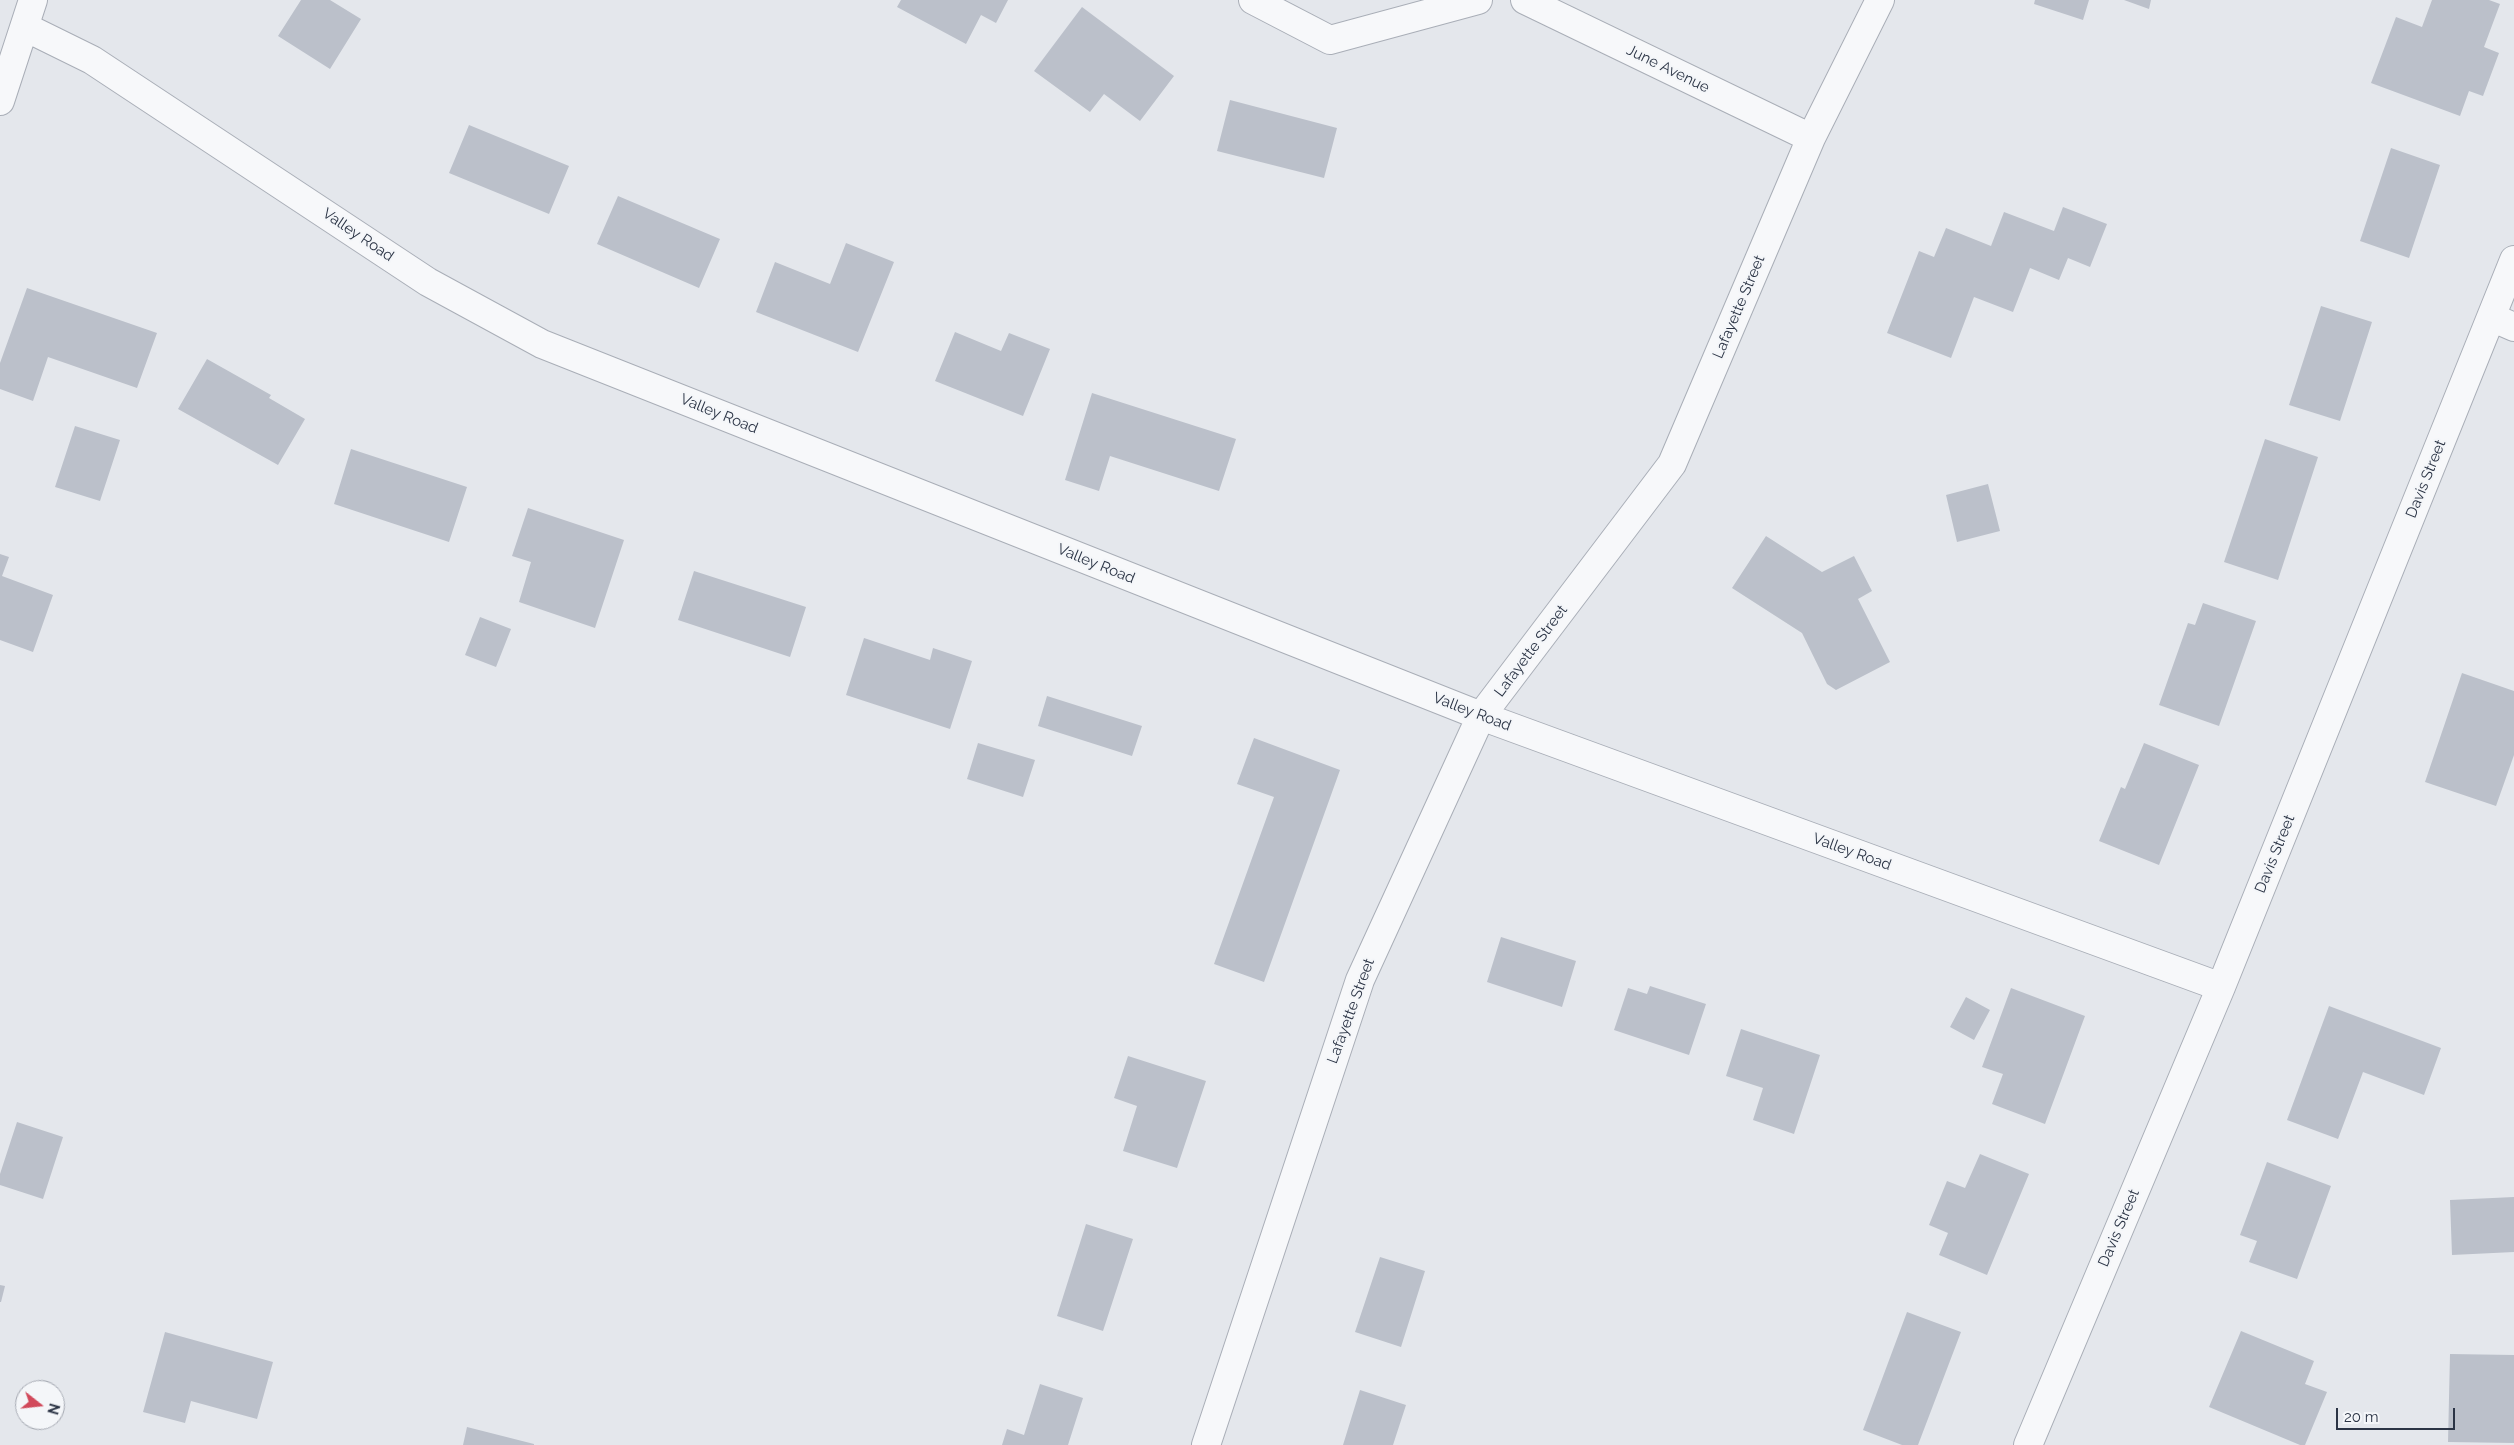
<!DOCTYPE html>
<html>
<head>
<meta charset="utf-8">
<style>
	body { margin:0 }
	#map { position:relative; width:2514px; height:1445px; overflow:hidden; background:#e4e7ec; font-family:Raleway,sans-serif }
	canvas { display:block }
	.north { position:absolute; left:15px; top:1380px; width:50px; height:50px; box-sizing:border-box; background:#f4f6f9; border:1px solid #a4a8b1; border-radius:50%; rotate:106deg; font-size:14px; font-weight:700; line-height:20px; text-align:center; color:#2b3445 }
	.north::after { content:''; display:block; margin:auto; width:18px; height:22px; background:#d1495b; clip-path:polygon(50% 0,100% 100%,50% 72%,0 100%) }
	.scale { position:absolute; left:2336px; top:1408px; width:119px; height:22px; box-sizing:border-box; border:2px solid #2b3445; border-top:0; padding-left:6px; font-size:15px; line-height:18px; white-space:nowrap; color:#2b3445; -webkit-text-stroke:4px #f4f6f9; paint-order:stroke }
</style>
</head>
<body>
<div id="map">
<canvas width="2514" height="1445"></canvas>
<div class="north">N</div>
<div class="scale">20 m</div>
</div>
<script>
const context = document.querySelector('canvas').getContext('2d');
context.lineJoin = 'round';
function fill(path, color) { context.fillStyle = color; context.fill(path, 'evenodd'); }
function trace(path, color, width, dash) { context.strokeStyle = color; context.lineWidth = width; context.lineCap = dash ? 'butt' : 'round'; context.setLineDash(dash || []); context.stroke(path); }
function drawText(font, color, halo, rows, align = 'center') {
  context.font = font + ' Raleway,sans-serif'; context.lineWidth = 4; context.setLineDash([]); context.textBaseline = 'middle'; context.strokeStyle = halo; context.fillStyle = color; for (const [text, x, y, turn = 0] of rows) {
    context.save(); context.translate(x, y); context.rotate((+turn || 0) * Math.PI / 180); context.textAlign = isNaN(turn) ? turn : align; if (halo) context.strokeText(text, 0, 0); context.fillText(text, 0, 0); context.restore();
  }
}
const building = new Path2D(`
	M301 0H330L361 19 330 69 278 36Z
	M901 0H1008L996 23 981 15 966 44 897 7Z
	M2035 0H2089L2083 20 2034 4Z
	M2124 0H2151L2149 9Z
	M2432 0H2489L2500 4 2484 47 2499 53 2483 96 2469 91 2460 116 2371 83 2396 17 2422 27Z
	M1082 7 1174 76 1140 121 1104 94 1090 112 1034 71Z
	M1230 100 1337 128 1324 178 1217 151Z
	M469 125 569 166 549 214 449 173Z
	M2391 148 2440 165 2409 258 2360 241Z
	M618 196 720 239 699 288 597 244Z
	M2063 207 2107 224 2090 267 2068 258 2059 280 2030 268 2013 312 1974 297 1951 358 1887 333 1919 251 1934 257 1946 228 1991 246 2004 212 2054 231Z
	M846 243 894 262 858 352 756 312 775 262 830 284Z
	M27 288 157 333 137 388 48 357 33 401 0 389V363Z
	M2321 306 2372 322 2340 421 2289 405Z
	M955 332 1001 351 1009 333 1050 349 1023 416 935 381Z
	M207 359 271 395 269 398 305 419 278 465 178 409Z
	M1092 393 1236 439 1219 491 1110 456 1099 491 1065 480Z
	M75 426 120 440 100 501 55 487Z
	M2265 439 2318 457 2278 580 2224 562Z
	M351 449 467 487 449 542 334 504Z
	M1988 484 2000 531 1957 542 1946 495Z
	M528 508 624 540 595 628 519 602 531 562 512 556Z
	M1766 536 1822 572 1854 556 1872 591 1858 599 1890 662 1836 690 1827 684 1802 633 1732 588Z
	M0 554 9 557 2 576 53 595 33 652 0 640Z
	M694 571 806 607 790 657 678 620Z
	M2203 603 2256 621 2219 726 2159 705 2188 623 2195 625Z
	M480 617 511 629 496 667 465 655Z
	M864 638 930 660 933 648 972 661 950 729 846 695Z
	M2462 673 2514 691V755L2496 806 2425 782Z
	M1047 696 1142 726 1132 756 1038 726Z
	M1254 738 1340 770 1264 982 1214 964 1274 797 1237 784Z
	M978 743 1035 760 1023 797 967 779Z
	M2144 743 2199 765 2159 865 2099 841 2121 787 2125 789Z
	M1501 937 1576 961 1562 1007 1487 982Z
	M1650 986 1706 1004 1689 1055 1614 1030 1628 988 1647 994Z
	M2011 988 2085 1016 2045 1124 1992 1104 2003 1074 1982 1067Z
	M1966 997 1990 1010 1974 1040 1950 1027Z
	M2329 1006 2441 1048 2424 1095 2363 1072 2338 1139 2287 1120Z
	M1741 1029 1820 1055 1794 1134 1753 1120 1763 1088 1726 1076Z
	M1128 1056 1206 1081 1177 1168 1123 1151 1137 1106 1114 1098Z
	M17 1122 63 1137 43 1199 0 1185V1174Z
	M1980 1154 2029 1174 1987 1275 1939 1255 1948 1233 1929 1225 1947 1181 1965 1188Z
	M2267 1162 2331 1186 2297 1279 2249 1262 2257 1241 2240 1235Z
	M2514 1197V1252L2452 1255 2450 1200Z
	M1086 1224 1133 1239 1103 1331 1057 1316Z
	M1380 1257 1425 1271 1401 1347 1355 1332Z
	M0 1285 5 1286 1 1302H0Z
	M1907 1312 1961 1332 1918 1445H1902L1863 1430Z
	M2241 1331 2314 1361 2305 1384 2327 1392 2305 1445H2300L2209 1407Z
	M165 1332 273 1362 257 1419 191 1401 185 1423 143 1412Z
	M2450 1354 2514 1355V1443L2448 1442Z
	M1040 1384 1083 1398 1068 1445H1002L1007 1429 1024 1435Z
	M1360 1390 1406 1405 1393 1445H1343Z
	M467 1427 534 1444V1445H463Z`);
const street = new Path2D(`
	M1253 0 1330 40 1478 0
	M1525 0 1811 138
	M25 27 92 60 428 282 542 344 1481 716 2221 987
	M0 101 33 0
	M2491 317 2514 327
	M1206 1445 1360 980 1481 716 1672 464 1811 138 1880 0
	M2028 1445 2221 987 2514 260`);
const streetNames = [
	["June Avenue",1668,69,26],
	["Valley Road",358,235,34],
	["Lafayette Street",1739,307,-67],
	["Valley Road",719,414,22],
	["Davis Street",2426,479,-68],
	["Valley Road",1096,564,22],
	["Lafayette Street",1531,651,-53],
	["Valley Road",1472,712,21],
	["Valley Road",1852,852,20],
	["Davis Street",2275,854,-68],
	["Lafayette Street",1351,1011,-70],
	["Davis Street",2119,1228,-67]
];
fill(building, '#bbc0ca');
trace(street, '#a9aeb7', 30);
trace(street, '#f7f8fa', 28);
drawText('15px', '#2b3445', '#f4f6f9', streetNames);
</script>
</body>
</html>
